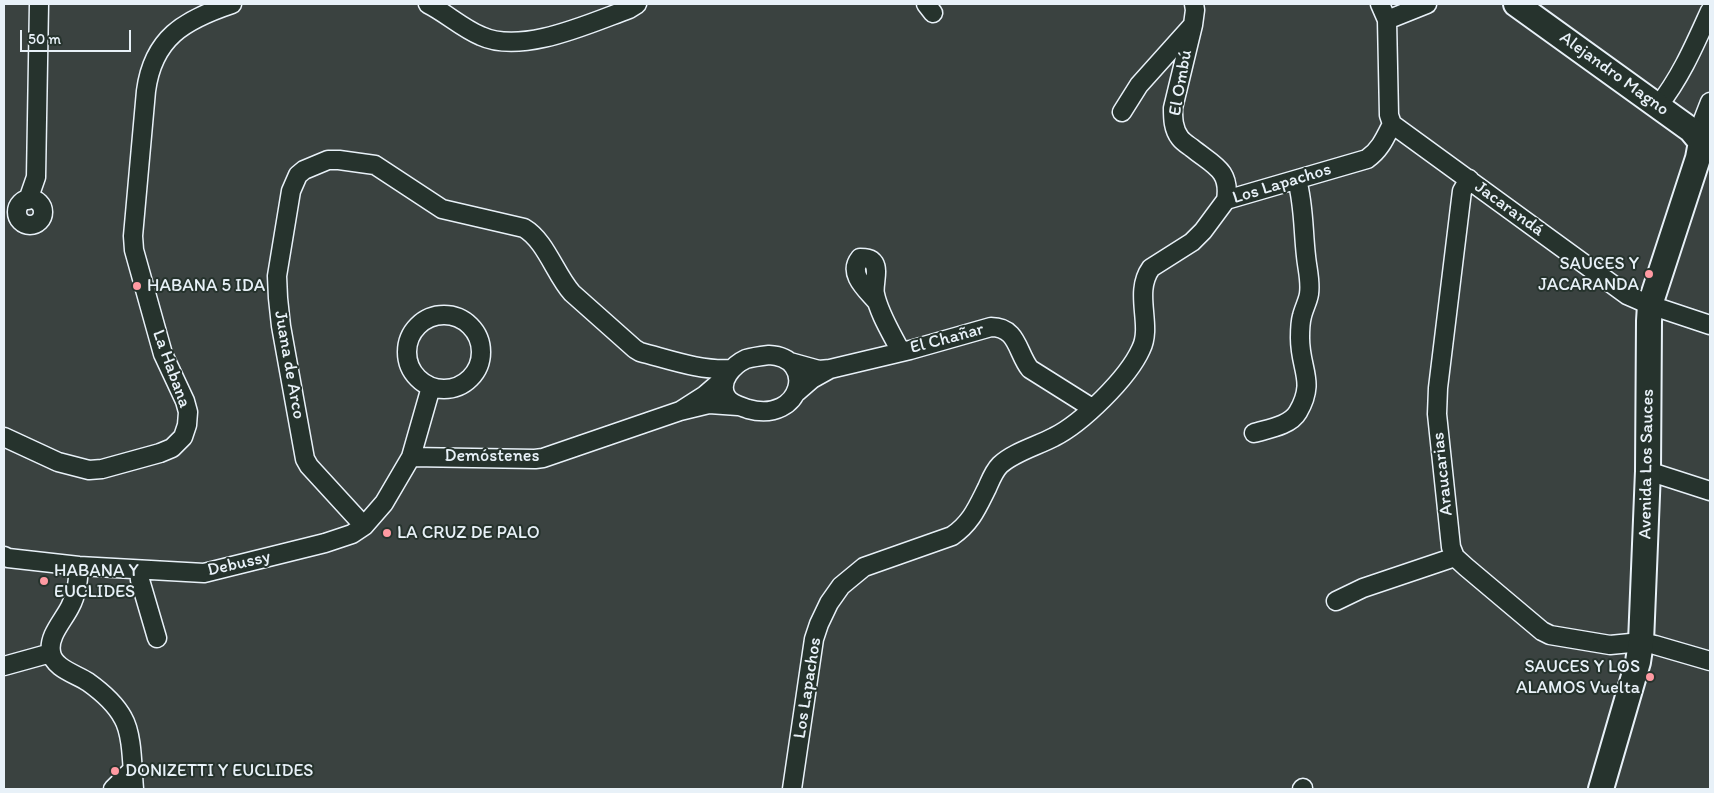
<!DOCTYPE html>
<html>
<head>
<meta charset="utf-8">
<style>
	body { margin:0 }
	#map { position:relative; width:1714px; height:793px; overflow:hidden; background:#3a4240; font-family:Itim,sans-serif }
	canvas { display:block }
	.frame { position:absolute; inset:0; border:5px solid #e8f1f8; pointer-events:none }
	.scale { position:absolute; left:20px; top:30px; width:111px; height:22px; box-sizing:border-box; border:2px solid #e8f1f8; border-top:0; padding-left:6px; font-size:15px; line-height:18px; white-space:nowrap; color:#e8f1f8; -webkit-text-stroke:4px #26332d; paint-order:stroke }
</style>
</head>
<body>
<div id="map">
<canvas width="1714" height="793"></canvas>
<div class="frame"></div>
<div class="scale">50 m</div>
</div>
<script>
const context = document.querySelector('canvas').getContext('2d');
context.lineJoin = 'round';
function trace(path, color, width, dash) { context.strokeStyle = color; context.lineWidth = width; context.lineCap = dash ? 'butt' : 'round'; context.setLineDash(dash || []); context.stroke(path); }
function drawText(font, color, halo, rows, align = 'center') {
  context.font = font + ' Itim,sans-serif'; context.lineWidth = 4; context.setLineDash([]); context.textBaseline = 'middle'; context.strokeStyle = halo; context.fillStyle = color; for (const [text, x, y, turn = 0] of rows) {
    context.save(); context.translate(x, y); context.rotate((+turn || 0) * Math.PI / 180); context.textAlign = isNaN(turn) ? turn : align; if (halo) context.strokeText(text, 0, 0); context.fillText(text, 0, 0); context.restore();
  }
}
const minor = new Path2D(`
	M428 4C446 13 462 28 481 36 522 55 590 23 629 9L637 4
	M926 4 933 13
	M1194 4 1195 10 1193 25 1173 108C1173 118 1173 129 1180 138 1183 142 1188 145 1192 148 1213 165 1231 170 1226 200
	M1380 4 1387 20 1389 115 1392 124
	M1387 20 1427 4
	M1658 106C1681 77 1695 44 1710 11
	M1122 112 1139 85 1191 27
	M1392 124 1627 295 1650 305 1710 325
	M1707 143 1701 142 1703 120 1710 102
	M1469 179 1462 191 1461 199 1438 388 1437 414 1451 547 1455 557 1466 567 1542 631 1550 635 1610 645 1641 642 1655 645 1710 661
	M17 212a13 13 0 1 1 26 0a13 13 0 1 1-26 0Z
	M28 200 36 177 39 4
	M877 302C867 290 847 274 860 258 865 258 871 258 874 263 879 271 873 286 875 294 879 314 892 334 901 352
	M407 352a37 37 0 1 1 74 0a37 37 0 1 1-74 0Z
	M769 355C817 357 803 424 748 409 740 406 730 404 726 396 718 381 733 365 746 359 753 357 761 356 769 355Z
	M790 362 819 370 830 369 812 379 797 392
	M830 369 910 350 991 327C1018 327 1017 353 1030 369L1092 408
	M727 376 705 395 680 411 709 404 738 406
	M1254 433C1267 429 1290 426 1298 412 1316 381 1300 370 1300 338 1300 331 1300 323 1302 316 1304 308 1308 301 1309 294 1311 281 1307 268 1306 256 1303 230 1304 205 1297 180
	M4 437 58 462 89 470 102 469 160 453 172 448 183 437 187 425 188 412 185 401 163 354 134 250 133 236 146 91C153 38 184 20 232 4
	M411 457 535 459 543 458 680 411
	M1648 471 1710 491
	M364 526 309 466 305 459 281 326 278 298 277 276 291 191 298 175 304 170 328 160H339L375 165 442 209 524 228C546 241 555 274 572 293L635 349 640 352C671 360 700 371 732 369
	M4 556 8 558 79 566 204 573 325 543 352 534 364 526 384 503 411 457 431 387
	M79 566C78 581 77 594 70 607 63 621 48 636 51 652 53 668 76 674 88 682 102 692 115 703 123 718 133 735 132 769 134 789
	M139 570 140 580 157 638
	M1336 601 1363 588 1455 557
	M4 666 51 653
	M113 789 132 770
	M792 789 814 639 819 624 829 603 841 586 864 567 952 536C971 523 977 508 987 488 991 479 994 471 1000 465 1014 452 1037 446 1054 437 1082 423 1128 378 1141 349 1153 325 1133 293 1151 268L1192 242 1203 231 1226 200 1367 159C1380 150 1385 138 1392 124
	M1302 789 1303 788`);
const secondary = new Path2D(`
	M1516 4 1691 130 1701 142 1698 158 1650 305 1649 321 1648 471 1641 642 1638 662 1601 789`);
const markers = [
	[1649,274,5,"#ff9aa2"],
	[137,286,5,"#ff9aa2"],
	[387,533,5,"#ff9aa2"],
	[44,581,5,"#ff9aa2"],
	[1650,677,5,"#ff9aa2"],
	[115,771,5,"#ff9aa2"]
];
const streetNames = [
	["Alejandro Magno",1614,74,36],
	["El Ombú",1181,83,-80],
	["Los Lapachos",1282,184,-17],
	["Jacarandá",1509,209,36],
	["El Chañar",947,339,-15],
	["Juana de Arco",289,365,80],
	["La Habana",171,369,70],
	["Demóstenes",492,456],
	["Avenida Los Sauces",1647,464,-89],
	["Araucarias",1443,474,-96],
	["Debussy",239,564,-13],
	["Los Lapachos",808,688,-81]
];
const poiNames = [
	["SAUCES Y",1639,264,"right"],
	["JACARANDA",1639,285,"right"],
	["HABANA 5 IDA",147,286],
	["LA CRUZ DE PALO",397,533],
	["HABANA Y",54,571],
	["EUCLIDES",54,592],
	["SAUCES Y LOS",1640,667,"right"],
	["ALAMOS Vuelta",1640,688,"right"],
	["DONIZETTI Y EUCLIDES",125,771]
];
trace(minor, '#e8f1f8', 21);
trace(secondary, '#e8f1f8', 28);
trace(minor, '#26332d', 18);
trace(secondary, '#26332d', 24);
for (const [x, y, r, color] of markers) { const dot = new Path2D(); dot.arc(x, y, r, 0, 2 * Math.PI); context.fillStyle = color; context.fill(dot); trace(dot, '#26332d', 2); }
drawText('18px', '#e8f1f8', '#26332d', streetNames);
drawText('18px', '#e8f1f8', '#26332d', poiNames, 'left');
</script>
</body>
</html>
